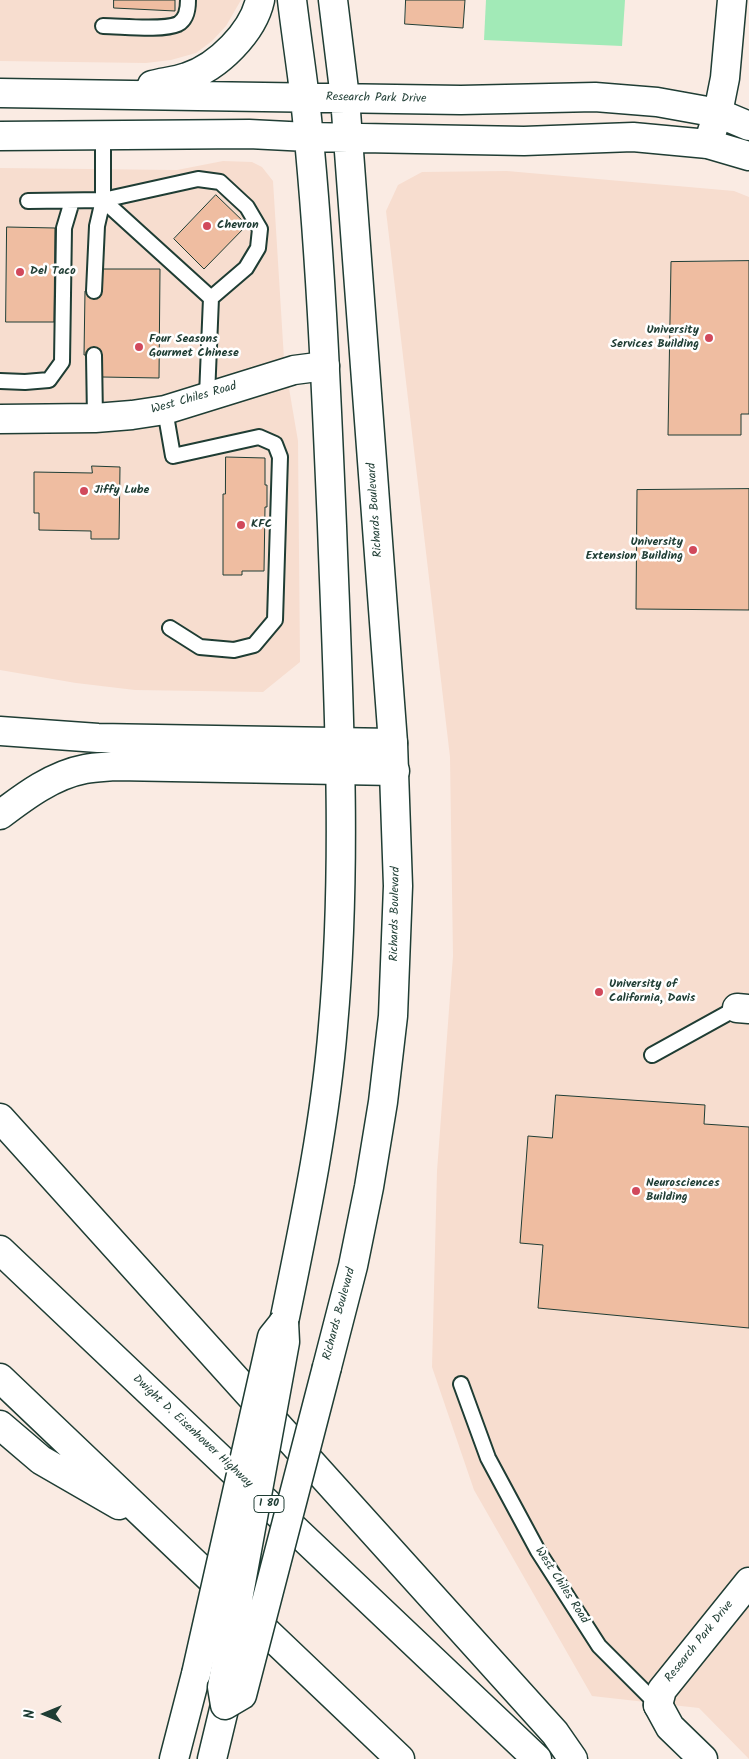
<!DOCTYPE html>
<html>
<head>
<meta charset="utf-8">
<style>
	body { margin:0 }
	#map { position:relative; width:749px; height:1759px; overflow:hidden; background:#faebe3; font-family:Kalam,sans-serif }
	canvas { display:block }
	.north { position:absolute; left:20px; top:1689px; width:50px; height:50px; -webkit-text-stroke:4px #fff; paint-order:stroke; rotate:270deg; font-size:14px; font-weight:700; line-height:20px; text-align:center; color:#1f3d34 }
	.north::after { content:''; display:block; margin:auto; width:18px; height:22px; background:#1f3d34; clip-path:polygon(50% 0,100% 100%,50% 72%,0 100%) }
</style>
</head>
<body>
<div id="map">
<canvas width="749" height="1759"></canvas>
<div class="north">N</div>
</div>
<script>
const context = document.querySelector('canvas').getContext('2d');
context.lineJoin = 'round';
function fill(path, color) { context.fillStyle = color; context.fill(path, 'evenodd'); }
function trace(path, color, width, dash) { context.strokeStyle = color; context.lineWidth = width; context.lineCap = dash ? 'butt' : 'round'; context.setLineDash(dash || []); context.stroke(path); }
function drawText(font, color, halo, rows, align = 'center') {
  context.font = font + ' Kalam,sans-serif'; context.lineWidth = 5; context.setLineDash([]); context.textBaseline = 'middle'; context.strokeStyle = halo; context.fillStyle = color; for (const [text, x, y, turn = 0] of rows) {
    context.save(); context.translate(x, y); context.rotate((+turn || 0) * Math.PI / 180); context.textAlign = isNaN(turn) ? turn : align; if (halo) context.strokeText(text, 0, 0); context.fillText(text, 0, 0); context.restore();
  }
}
const built = new Path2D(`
	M0 0H241L226 26 212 41 196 53 171 60 146 63 0 61Z
	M223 161 252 162 262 167 273 181 284 359 298 441 300 662 263 692 135 690 76 683 0 670V168L177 170Z
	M507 171 734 191 749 197V1759L699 1708 592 1696 474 1490 432 1367 437 1171 453 956 450 757 386 211 398 185 422 172Z`);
const green = new Path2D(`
	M486 0H625L622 46 484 40Z`);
const building = new Path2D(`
	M114 0H175V11L114 8Z
	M406 0H465L463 28 405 24Z
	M216 195 247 225 204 269 174 239Z
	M7 227 55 228 54 322H6Z
	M749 261V414H741V435H668L671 262Z
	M102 269H160L159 378 102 377V355H84L85 291H102Z
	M226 457 265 458V485H267V507H265L264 571H242V575H223V494H225Z
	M92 466 120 467 119 539H91V531L39 530V513H34V472L92 473Z
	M749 489V610L636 609 637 490Z
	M556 1095 705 1105 704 1124 749 1127V1328L538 1308 543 1245 520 1243 528 1136 552 1138Z`);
const lane = new Path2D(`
	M103 26C121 26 163 31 178 24 187 19 188 9 188 0
	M103 200 198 179 220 182 247 207 260 229 258 248 246 268 211 298
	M103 200 211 298 207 396
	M28 201 103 200V136
	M94 291 97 226 103 200
	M94 355 95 418
	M0 381 25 382 49 380 62 362 64 228 72 201
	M165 410 173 456 259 437 275 444 280 457 275 620 254 645 234 650 200 647 170 628
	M652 1055 737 1008
	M461 1384 488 1458 538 1551 599 1646 658 1705`);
const street = new Path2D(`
	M708 144 718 113 725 78 732 0
	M0 419 95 418 132 415 165 410 294 370 325 366
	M737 1008 749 1009
	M658 1705 670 1727 703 1759`);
const secondary = new Path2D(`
	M152 85C164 82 176 81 187 77 218 67 253 32 260 0
	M0 93 461 100 595 97 657 102 718 113 749 126
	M0 136 249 134 308 137 524 141 633 137 708 144 749 156
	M284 1322C304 1224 325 1126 333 1026 348 859 338 692 332 526 326 383 320 241 305 99 301 66 296 33 292 0
	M327 1367 353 1266 369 1187 383 1102 393 1016 398 886 393 743 345 98 333 0
	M658 1705 662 1690 749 1582
	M212 1759 225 1705`);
const highway = new Path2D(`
	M0 731 98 738 393 743
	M0 815C25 796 53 775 85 769 95 767 105 767 116 766L395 771
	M0 1118 555 1733 573 1759
	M0 1250 537 1759
	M0 1378 400 1759
	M0 1425 41 1460 119 1505
	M174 1759 196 1674`);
const secondaryBridge = new Path2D(`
	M284 1322 285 1342 222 1687 225 1705 242 1695 327 1367`);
const highwayBridge = new Path2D(`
	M196 1674 272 1337 284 1322`);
const markers = [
	[207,226,5,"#d1495b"],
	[20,272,5,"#d1495b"],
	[709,338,5,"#d1495b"],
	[139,347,5,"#d1495b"],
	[84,491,5,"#d1495b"],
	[241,525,5,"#d1495b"],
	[693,550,5,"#d1495b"],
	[599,992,5,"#d1495b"],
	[636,1191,5,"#d1495b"]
];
const shields = [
	[269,1504,30]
];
const shieldNames = [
	["I 80",269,1504]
];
const streetNames = [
	["Research Park Drive",376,99,1],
	["West Chiles Road",194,399,-16],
	["Richards Boulevard",376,510,-94],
	["Richards Boulevard",396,914,-89],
	["Richards Boulevard",340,1314,-75],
	["Dwight D. Eisenhower Highway",192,1432,43],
	["West Chiles Road",561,1586,57],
	["Research Park Drive",700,1642,-51]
];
const poiNames = [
	["Chevron",217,226],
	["Del Taco",30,272],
	["University",699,331,"right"],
	["Services Building",699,345,"right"],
	["Four Seasons",149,340],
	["Gourmet Chinese",149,354],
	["Jiffy Lube",94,491],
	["KFC",251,525],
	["University",683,543,"right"],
	["Extension Building",683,557,"right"],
	["University of",609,985],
	["California, Davis",609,999],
	["Neurosciences",646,1184],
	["Building",646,1198]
];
fill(built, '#f7ddcf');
fill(green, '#a2eab7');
fill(building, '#efbda1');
trace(building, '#1f3d34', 1);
trace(lane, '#1f3d34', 18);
trace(street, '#1f3d34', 31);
trace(secondary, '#1f3d34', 31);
trace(highway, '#1f3d34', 31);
trace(lane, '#fff', 14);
trace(street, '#fff', 28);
trace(secondary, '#fff', 28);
trace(highway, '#fff', 28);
trace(secondaryBridge, '#1f3d34', 31, []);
trace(highwayBridge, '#1f3d34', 31, []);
trace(secondaryBridge, '#fff', 28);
trace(highwayBridge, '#fff', 28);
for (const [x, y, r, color] of markers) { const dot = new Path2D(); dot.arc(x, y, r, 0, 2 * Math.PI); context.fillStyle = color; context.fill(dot); trace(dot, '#fff', 2); }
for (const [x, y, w] of shields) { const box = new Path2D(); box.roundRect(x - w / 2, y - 8.5, w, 17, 4); context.fillStyle = '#fff'; context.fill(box); trace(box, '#1f3d34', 1); }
drawText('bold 11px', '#1f3d34', null, shieldNames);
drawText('12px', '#1f3d34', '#fff', streetNames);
drawText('bold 12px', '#1f3d34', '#fff', poiNames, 'left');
</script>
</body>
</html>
